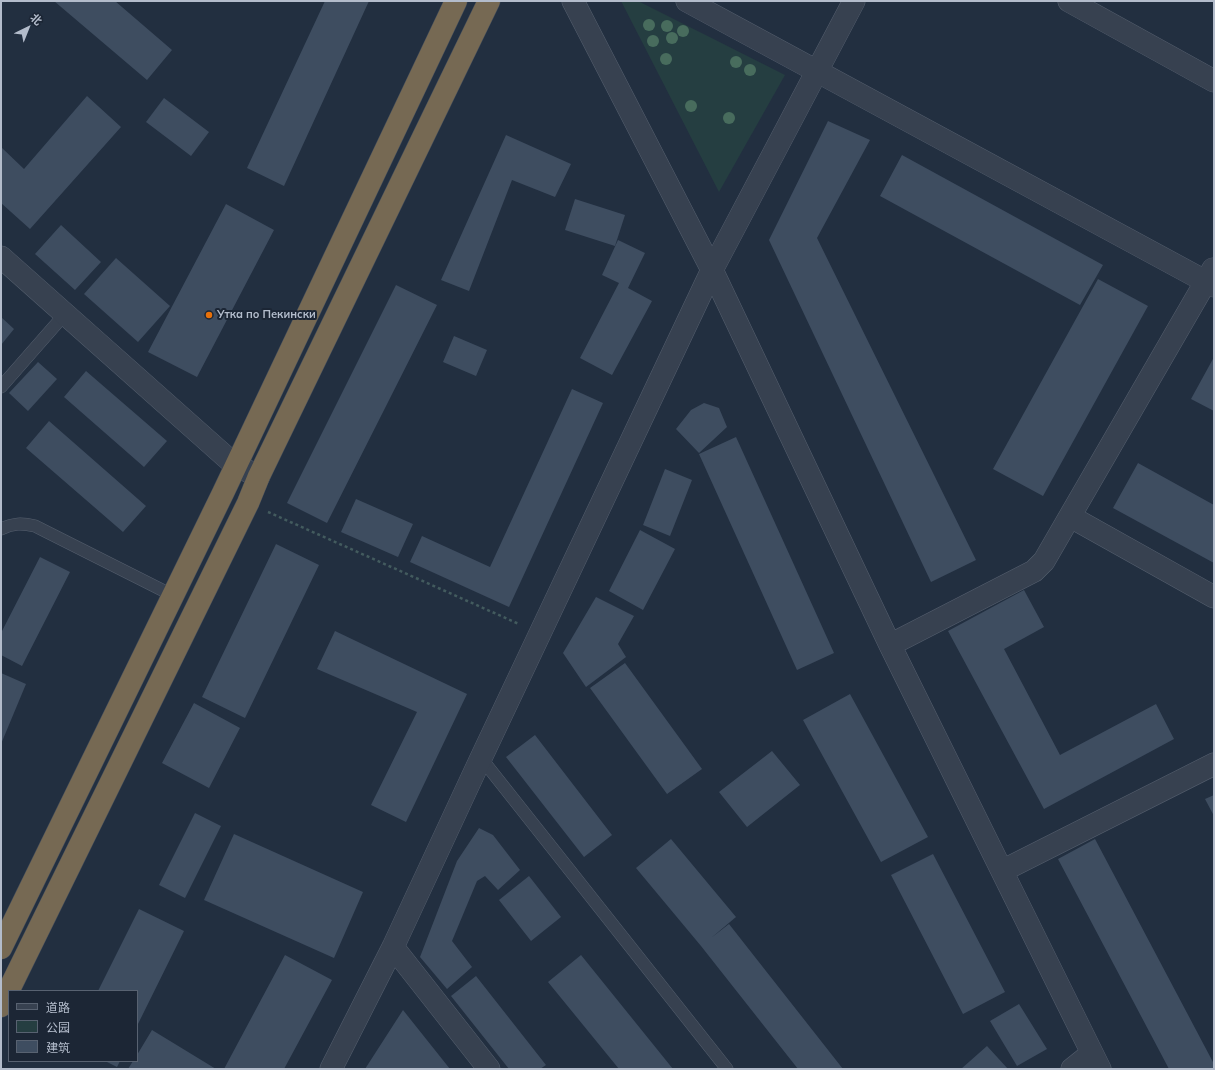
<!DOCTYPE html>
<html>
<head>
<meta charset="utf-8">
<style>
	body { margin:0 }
	#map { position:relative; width:1215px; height:1070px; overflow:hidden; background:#222f40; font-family:Mulish,"Noto Sans SC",sans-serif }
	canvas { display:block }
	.frame { position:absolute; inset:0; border:2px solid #b3bccb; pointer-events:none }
	.legend { position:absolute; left:8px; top:990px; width:130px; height:72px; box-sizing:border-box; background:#1c2635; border:1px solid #586271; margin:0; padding:5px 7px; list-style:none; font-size:12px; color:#b3bccb }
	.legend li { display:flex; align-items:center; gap:8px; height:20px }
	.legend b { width:20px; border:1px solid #586271 }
	.north { position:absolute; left:8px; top:8px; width:40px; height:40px; -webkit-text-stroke:3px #1c2635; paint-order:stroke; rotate:43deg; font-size:11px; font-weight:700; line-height:16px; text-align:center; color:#b3bccb }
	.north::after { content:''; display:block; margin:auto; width:14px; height:18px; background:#b3bccb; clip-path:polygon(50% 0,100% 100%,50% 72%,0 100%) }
</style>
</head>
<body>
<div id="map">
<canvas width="1215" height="1070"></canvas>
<div class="frame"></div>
<ul class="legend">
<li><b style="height:5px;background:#374150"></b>道路</li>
<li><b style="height:11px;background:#253e41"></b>公园</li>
<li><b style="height:11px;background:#3e4d60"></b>建筑</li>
</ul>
<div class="north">北</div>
</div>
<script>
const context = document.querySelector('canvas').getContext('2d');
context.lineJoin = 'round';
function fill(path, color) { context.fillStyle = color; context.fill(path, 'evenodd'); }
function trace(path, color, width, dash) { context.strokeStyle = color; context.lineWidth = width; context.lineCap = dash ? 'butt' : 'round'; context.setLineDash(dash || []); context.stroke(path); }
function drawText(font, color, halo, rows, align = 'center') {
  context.font = font + ' Mulish,sans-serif'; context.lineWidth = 4; context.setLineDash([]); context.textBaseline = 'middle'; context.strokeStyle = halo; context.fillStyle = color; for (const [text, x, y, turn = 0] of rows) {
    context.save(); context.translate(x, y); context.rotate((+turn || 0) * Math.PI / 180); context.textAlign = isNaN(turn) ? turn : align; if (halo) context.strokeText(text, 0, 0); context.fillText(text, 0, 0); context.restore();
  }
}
const green = new Path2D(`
	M621 1H638L785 75 719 192Z`);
const building = new Path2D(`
	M54 1H115L172 50 147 80Z
	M325 1H369L284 186 247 168Z
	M87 96 121 127 30 229 1 203V147L24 169Z
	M164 98 209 132 191 156 146 122Z
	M828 121 870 140 817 238 976 560 931 582 769 240Z
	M506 135 571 164 555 197 512 180 469 291 441 280Z
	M902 155 1103 265 1080 305 880 196Z
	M575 199 625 215 615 246 565 230Z
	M226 204 274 230 197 377 148 352Z
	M61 225 101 262 75 290 35 254Z
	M618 240 645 253 628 288 652 301 612 375 580 358 619 283 602 275Z
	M116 258 170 306 138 342 84 294Z
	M1098 279 1148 306 1043 496 993 469Z
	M396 285 437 305 327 523 287 503Z
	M1 317 14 329 1 345Z
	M454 336 487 350 476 376 443 362Z
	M1214 357V411L1191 399Z
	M38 362 57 379 28 411 9 393Z
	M86 371 167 441 144 467 64 397Z
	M572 389 603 403 509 607 410 562 422 536 490 567Z
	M704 403 719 408 727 427 699 453 676 429 691 410Z
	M49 421 146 506 123 532 26 448Z
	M736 437 834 653 797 670 699 454Z
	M1138 463 1214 505V563L1113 508Z
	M665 469 692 480 670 536 643 525Z
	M356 499 413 524 398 557 341 532Z
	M640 530 675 549 643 610 609 591Z
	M276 544 319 565 245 718 202 697Z
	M40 557 70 572 22 666 1 655V633Z
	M1024 590 1044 627 1004 649 1060 755 1156 704 1174 739 1044 809 948 631Z
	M596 597 634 616 618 644 626 657 586 687 563 653Z
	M335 631 467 694 406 822 371 805 417 712 317 669Z
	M625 663 702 769 667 794 590 688Z
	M1 673 26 684 1 744Z
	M850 694 928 837 881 862 803 720Z
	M194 703 240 728 209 788 162 763Z
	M535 735 612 835 584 857 506 757Z
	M772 751 800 785 747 827 719 792Z
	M1214 795V816L1205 799Z
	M195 813 221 826 185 898 159 885Z
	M479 828 493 835 520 870 498 890 485 876 477 881 452 941 472 967 447 989 420 957 457 861Z
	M234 834 363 892 334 958 204 900Z
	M671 839 736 917 711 938 729 924 843 1069H798L701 946 636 868Z
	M1095 839 1214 1064V1069H1169L1058 859Z
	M933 854 1005 992 963 1014 891 875Z
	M529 876 561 917 531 941 499 900Z
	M139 909 184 931 137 1026V991H98Z
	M285 955 332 980 284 1069H224Z
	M581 955 673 1069H619L548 982Z
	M476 976 546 1065 540 1069H509L451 996Z
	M1019 1004 1047 1049 1017 1066 990 1021Z
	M403 1010 450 1069H365Z
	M152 1030 216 1069H128L133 1061H137V1055Z
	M987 1046 1008 1069H961Z
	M105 1061H120L117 1067Z`);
const path = new Path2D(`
	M268 512 519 624`);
const lane = new Path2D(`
	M1 387 65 314
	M1 529C13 523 22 523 35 526L174 596
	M481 758 727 1069`);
const street = new Path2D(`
	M573 1 712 270 890 645 1100 1069
	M687 1 1214 286
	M1069 1 1214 81
	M1 257 236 466 259 476
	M1071 517 1214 597
	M890 645 1034 571 1044 561 1213 269
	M1002 871 1214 764
	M393 947 489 1069
	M331 1069 393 947 481 758 712 270 854 1
	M1072 1069 1092 1053`);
const highway = new Path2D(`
	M1 948 223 493 456 1
	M1 1006 248 503 259 476 489 1`);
const trees = [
	[649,25],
	[667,26],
	[683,31],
	[672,38],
	[653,41],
	[666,59],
	[736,62],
	[750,70],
	[691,106],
	[729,118]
];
const markers = [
	[209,315,4,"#e8710a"]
];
const poiNames = [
	["Утка по Пекински",217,315]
];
fill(green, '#253e41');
fill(building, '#3e4d60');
trace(lane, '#555f6e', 13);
trace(street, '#555f6e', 23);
trace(highway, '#424c5b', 23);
trace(path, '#435b5e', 2.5, [3, 3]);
trace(lane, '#374150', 12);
trace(street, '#374150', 22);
trace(highway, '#766953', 22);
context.fillStyle = '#486c5d';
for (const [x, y] of trees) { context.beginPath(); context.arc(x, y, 6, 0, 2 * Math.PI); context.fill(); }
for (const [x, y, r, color] of markers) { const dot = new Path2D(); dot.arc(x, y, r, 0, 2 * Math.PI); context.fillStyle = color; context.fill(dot); trace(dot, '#1c2635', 1.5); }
drawText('bold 11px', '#b3bccb', '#1c2635', poiNames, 'left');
</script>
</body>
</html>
